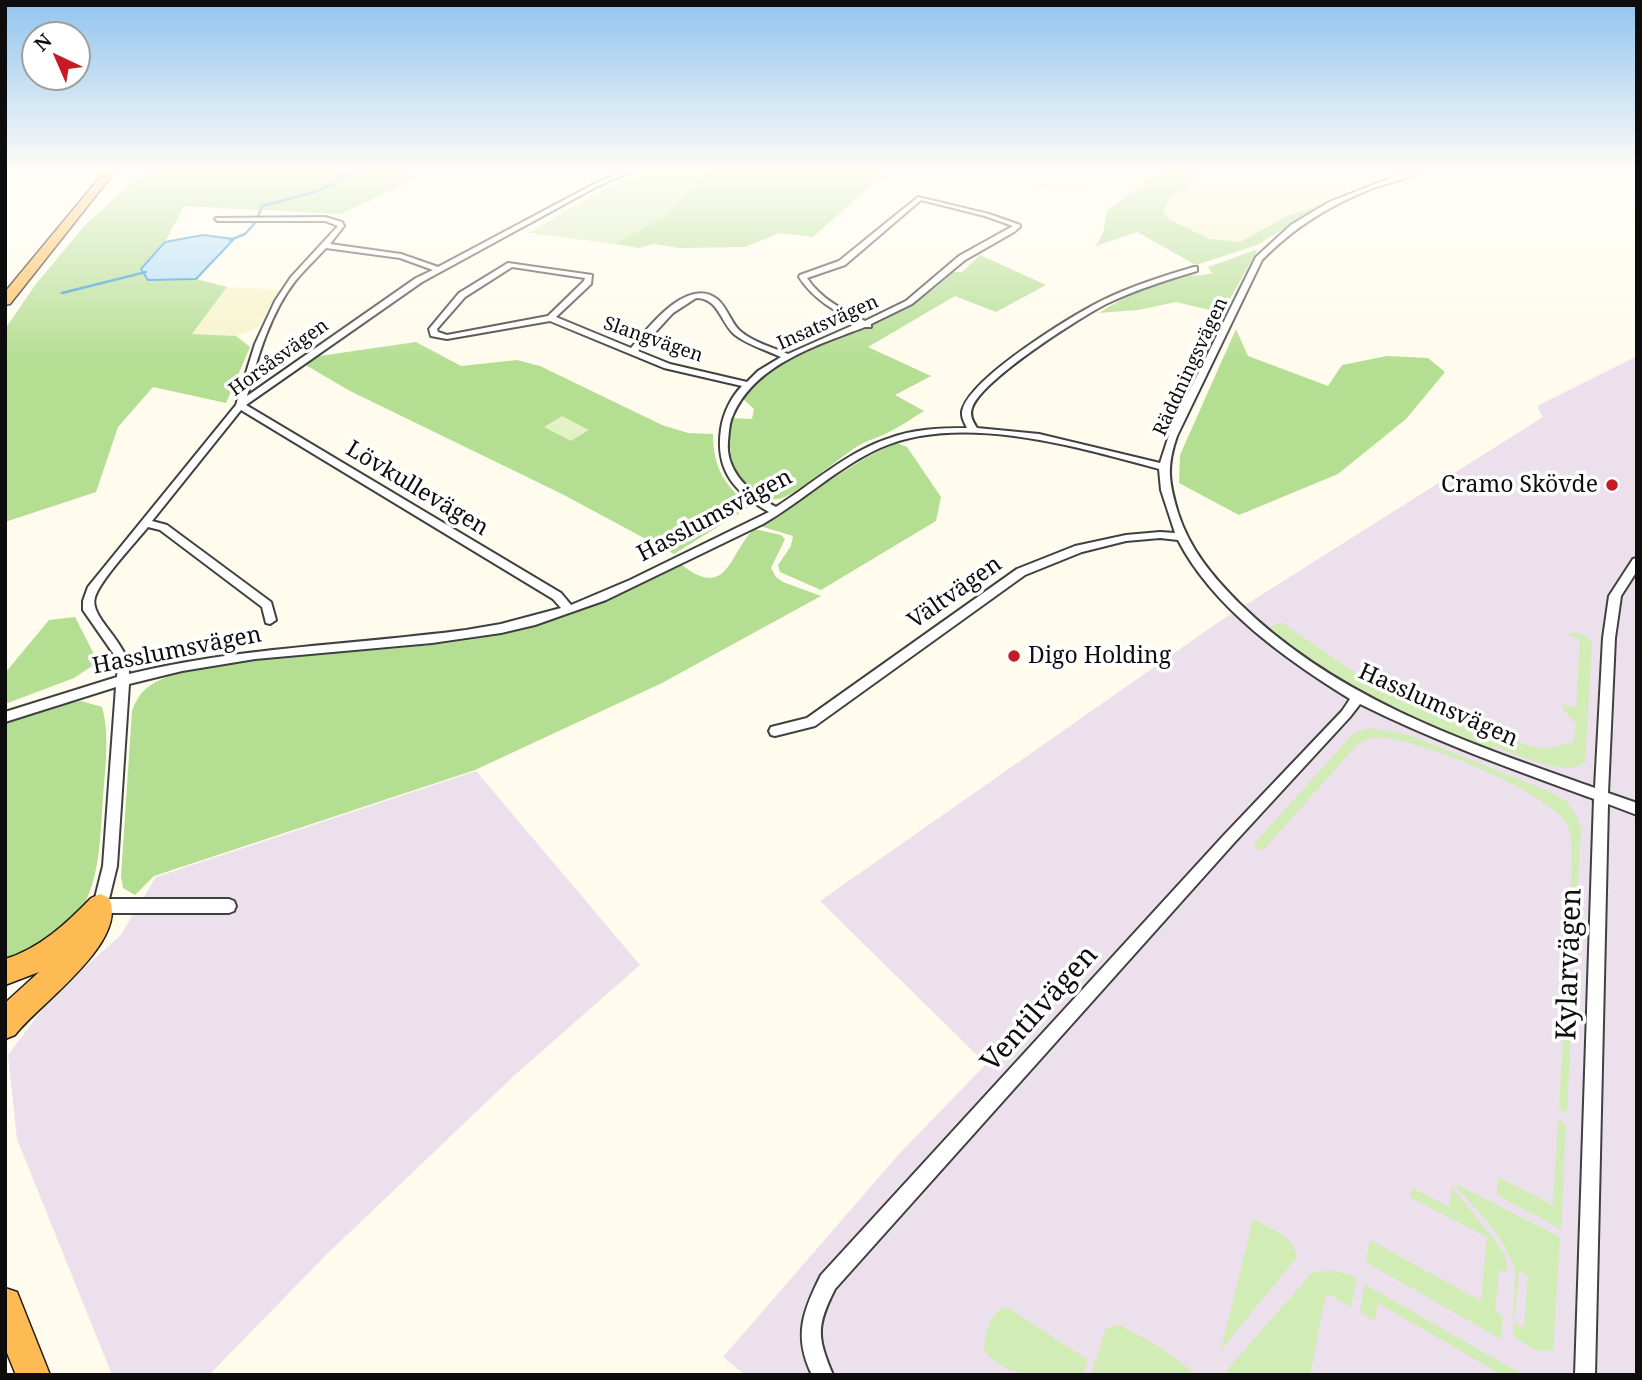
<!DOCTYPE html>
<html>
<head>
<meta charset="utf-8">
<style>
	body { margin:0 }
	#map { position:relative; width:1642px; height:1380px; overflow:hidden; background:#fffbed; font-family:"Noto Serif",serif }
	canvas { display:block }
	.frame { position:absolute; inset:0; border:7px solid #0d0d0d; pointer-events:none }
	.north { position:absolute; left:21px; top:21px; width:70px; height:70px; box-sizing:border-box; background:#fff; border:2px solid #9e9e9e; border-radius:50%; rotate:316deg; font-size:19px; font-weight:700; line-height:28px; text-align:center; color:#0d0d0d }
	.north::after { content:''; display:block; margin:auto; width:24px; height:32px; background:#c51c24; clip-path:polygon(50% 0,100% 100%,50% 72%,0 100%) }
</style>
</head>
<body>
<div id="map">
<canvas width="1642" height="1380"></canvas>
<div class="frame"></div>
<div class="north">N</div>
</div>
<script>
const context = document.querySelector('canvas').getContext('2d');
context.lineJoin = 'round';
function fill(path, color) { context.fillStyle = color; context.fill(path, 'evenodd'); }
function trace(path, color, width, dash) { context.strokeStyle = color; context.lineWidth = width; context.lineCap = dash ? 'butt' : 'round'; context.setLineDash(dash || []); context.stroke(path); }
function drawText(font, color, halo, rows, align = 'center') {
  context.font = font + ' "Noto Serif",serif'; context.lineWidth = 7; context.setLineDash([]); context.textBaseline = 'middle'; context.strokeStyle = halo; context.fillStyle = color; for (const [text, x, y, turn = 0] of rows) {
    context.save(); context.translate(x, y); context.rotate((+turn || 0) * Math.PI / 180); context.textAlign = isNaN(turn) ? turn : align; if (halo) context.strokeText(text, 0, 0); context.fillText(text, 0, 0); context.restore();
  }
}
const industrial = new Path2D(`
	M1637 356V1375H745L723 1357 899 1154 986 1064 820 901 1220 621 1543 417 1537 406Z
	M476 771 640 965 517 1073 327 1254 209 1375H112L17 1139 8 1055 54 994 120 936 156 877Z`);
const farmland = new Path2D(`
	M957 170H1162L1136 189 1113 191 993 183Z
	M1203 170H1399L1291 214 1240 242 1225 243 1189 231 1168 219 1163 211 1170 199 1191 184Z
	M227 287 280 290 257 328 236 336 192 335Z`);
const green = new Path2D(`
	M648 170H710L667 215 615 244 529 233 600 191Z
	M1281 622 1385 693 1530 746 1545 749 1574 742 1576 723 1563 709V704L1576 708 1580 639 1568 635 1573 632 1586 636 1592 643 1585 762C1567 779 1514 753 1493 746L1492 750C1411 718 1336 683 1267 629Z
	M1368 728 1409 735 1548 791 1566 801 1577 816 1581 829 1574 951 1566 943C1567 917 1577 848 1568 826 1553 793 1406 732 1371 738 1367 739 1361 743 1357 745L1263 850 1256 848 1254 844 1353 734Z
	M1569 985 1573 986 1567 1113 1559 1109 1566 988Z
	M1558 1120 1566 1125 1561 1229 1497 1195 1498 1177 1553 1205Z
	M1456 1184 1560 1237 1553 1350C1537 1355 1527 1345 1513 1336L1515 1272C1507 1238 1479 1213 1457 1188ZM1519 1271 1528 1276 1524 1328 1514 1323Z
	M1452 1187 1496 1242 1505 1255 1508 1273 1499 1269 1495 1311 1503 1316 1501 1339 1366 1262 1370 1240 1481 1301 1487 1237 1410 1197 1412 1188 1449 1207Z
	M1253 1219C1270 1228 1294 1236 1297 1257L1221 1350Z
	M1338 1271 1357 1278 1351 1307 1326 1293 1310 1375H1232L1226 1371 1313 1272Z
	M1364 1284 1523 1375H1502L1378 1303 1375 1321 1360 1312Z
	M1007 1307 1088 1360 1083 1375C1048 1375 1006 1380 984 1350 985 1334 990 1311 1007 1307Z
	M1120 1325 1163 1349 1197 1375H1091L1106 1328Z`);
const forest = new Path2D(`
	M153 170H394L416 178 341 214 184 206 165 242 141 269 148 280 196 279 227 287 192 334 236 336 250 347 226 403 153 387 118 427 96 492 5 522V329L36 284 85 225 127 187Z
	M710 170H895L872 184 813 237 780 233 745 247 679 248 654 244 639 248 615 244 667 215Z
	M1162 170H1203L1191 184 1170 199 1163 211 1168 219 1210 239 1240 242 1291 214 1325 204 1257 245 1196 265 1137 232 1096 246 1103 233 1107 211Z
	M1258 249 1222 313 1176 302 1138 310 1099 313C1123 298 1151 282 1180 276 1191 274 1201 277 1212 273L1208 267Z
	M980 255 1046 285 996 312 955 296 868 347 931 376 895 395 924 411C912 418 900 427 887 433 878 438 867 440 858 446 840 457 798 493 782 498 736 510 725 450 731 418L752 419 754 409 742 398C799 335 894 333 953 272H962Z
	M1236 329 1248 356 1328 386 1342 365 1387 356 1428 358 1445 372 1406 419 1338 474 1239 515 1179 483 1180 455Z
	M416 342 461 366 517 360 540 366 662 425 688 433 713 434C713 468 725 487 751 506L674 554 562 494 350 391 304 364 312 357Z
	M897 443 907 447 941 497 936 521 821 590 780 572 778 565 791 546 793 536 760 526C807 500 847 463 897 443Z
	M754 529 781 535 785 539 771 568 776 577 783 582 821 596 662 683 475 770 154 876 135 895 123 888 121 876 132 711C137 698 142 690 154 683 180 669 213 666 242 662 332 649 426 652 515 631 574 618 628 591 682 565 728 601 729 553 754 529Z
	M75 617 98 662 74 678 5 704V673L49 620Z
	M81 701 102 707C110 736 105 769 103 798 99 850 101 907 53 940 39 950 21 957 5 965V722L59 705Z`);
const pitch = new Path2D(`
	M562 416 589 430 571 441 544 427Z`);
const water = new Path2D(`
	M203 235 234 239 196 279 148 280 141 269 165 242Z`);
const stream = new Path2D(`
	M258 216 262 206 318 191 356 170
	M230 240 245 234 256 222
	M62 293 146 272`);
const minor = new Path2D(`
	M626 170H634L598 186 422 282 246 405 561 593 571 605 630 580 769 512C734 492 715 470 721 429 723 414 731 397 742 386L664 368 550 321 447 339 431 336 429 329 459 293 508 263 592 275 591 284 556 317 631 348C648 328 687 276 717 299 727 307 730 321 739 330 752 342 772 347 788 354L858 323C835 311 814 300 799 277L800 275 839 261 918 197 989 214 1020 225V227L1014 232 965 260 912 304 871 324V327H865C818 345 755 364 733 415 729 422 729 433 728 441 725 473 752 494 776 507 812 484 846 453 887 439 912 429 941 428 967 428 964 422 960 415 963 408 975 375 1071 316 1103 300 1132 286 1163 276 1194 267H1197V271C1166 280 1135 290 1106 304 1079 318 981 380 972 408 969 415 973 422 977 428L1039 434 1160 463 1172 426 1256 257 1291 225 1329 202 1393 177 1413 170H1421C1408 179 1387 183 1371 189 1329 206 1294 227 1262 260L1177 436C1166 467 1169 483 1178 513 1190 550 1213 577 1240 604 1338 700 1468 743 1595 788L1603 638 1609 596 1633 559 1637 558V571L1621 596 1615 638 1608 793 1637 803V815L1608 804 1595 1375H1575L1594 799C1515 770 1436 742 1360 704L1350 717 1234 843 835 1289C816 1326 817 1337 833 1375H812C793 1336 803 1311 821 1275L1224 835 1342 711 1350 699C1287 660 1213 608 1178 540L1160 538 1126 541 1082 552 1025 575 815 726 775 736 771 735 769 731 771 727 807 718 1017 569 1075 546 1126 535 1160 532 1175 533 1161 490 1159 469C1078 447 960 412 880 448 838 467 803 501 763 524L606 600 535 625 501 633 432 643 255 659 182 671 129 684 117 866 109 899H229L234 901 236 906 234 911 229 913H100L95 911 93 906 103 866 116 687 5 722V712L117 677 118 665 115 656 83 610V601L88 587 236 405 255 344 275 301 291 277 338 226 325 221H218L215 219 216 218 325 217 342 222 344 226 330 244 401 254 438 267 594 184ZM921 200 985 216 1013 226 959 256 906 301 865 321C843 310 821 299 807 278L845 265ZM326 248 400 258 433 270 416 278 247 396C258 356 270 313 296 280 305 269 316 259 326 248ZM512 267 585 278 584 281 548 316 447 335 438 332 437 329 465 297ZM696 298C719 298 720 322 735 335 748 345 766 350 781 357L758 371 747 382 670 364 638 351 673 313ZM241 410 553 599 561 608 501 624 466 630C353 645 240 647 129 674 131 643 88 618 95 597 101 579 135 543 148 527L160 530 262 607 266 623 270 624 276 620 271 602 167 525 152 521Z`);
const trunk = new Path2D(`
	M106 170H116L10 304 5 305V292Z
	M100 894 109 898C129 942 40 1003 15 1035L5 1039V1003L39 972 5 985V959C39 949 67 923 91 898Z
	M5 1288 17 1292 50 1375H16L5 1348Z`);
const markers = [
	[1612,485,7,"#c51c24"],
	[1014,656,7,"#c51c24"]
];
const farStreetnames = [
	["Insatsvägen",828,323,-24],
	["Slangvägen",653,340,19],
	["Horsåsvägen",279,358,-36],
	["Räddningsvägen",1191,367,-65]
];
const poiNames = [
	["Cramo Skövde",1598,485],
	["Digo Holding",1028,656,"left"]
];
const streetNames = [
	["Lövkullevägen",417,489,31],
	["Hasslumsvägen",715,516,-28],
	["Vältvägen",955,593,-35],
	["Hasslumsvägen",177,651,-11],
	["Hasslumsvägen",1438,706,24]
];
const nearStreetnames = [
	["Kylarvägen",1570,964,-88],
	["Ventilvägen",1040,1009,-48]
];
fill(industrial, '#ebe0ec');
fill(farmland, '#f7f3cb');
fill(green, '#d1ecb4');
fill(forest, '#b4de92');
fill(pitch, '#e3f2c6');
fill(water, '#aeddfa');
trace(water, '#3093d5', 2);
trace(stream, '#3093d5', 2.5);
trace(minor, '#404040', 4);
trace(trunk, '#1e1e1e', 3);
fill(minor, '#fff');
fill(trunk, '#febb54');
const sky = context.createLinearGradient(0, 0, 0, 363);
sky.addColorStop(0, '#91c4ef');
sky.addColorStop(0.47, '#fffdf7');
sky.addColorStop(1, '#fffdf700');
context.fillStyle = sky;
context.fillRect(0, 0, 1642, 363);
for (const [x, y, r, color] of markers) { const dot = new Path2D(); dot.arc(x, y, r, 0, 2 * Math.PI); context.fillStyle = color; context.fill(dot); trace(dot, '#fff', 2.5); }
drawText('19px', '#0d0d0d', '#fff', farStreetnames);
drawText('23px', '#0d0d0d', '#fff', poiNames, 'right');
drawText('23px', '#0d0d0d', '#fff', streetNames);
drawText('28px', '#0d0d0d', '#fff', nearStreetnames);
</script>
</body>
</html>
